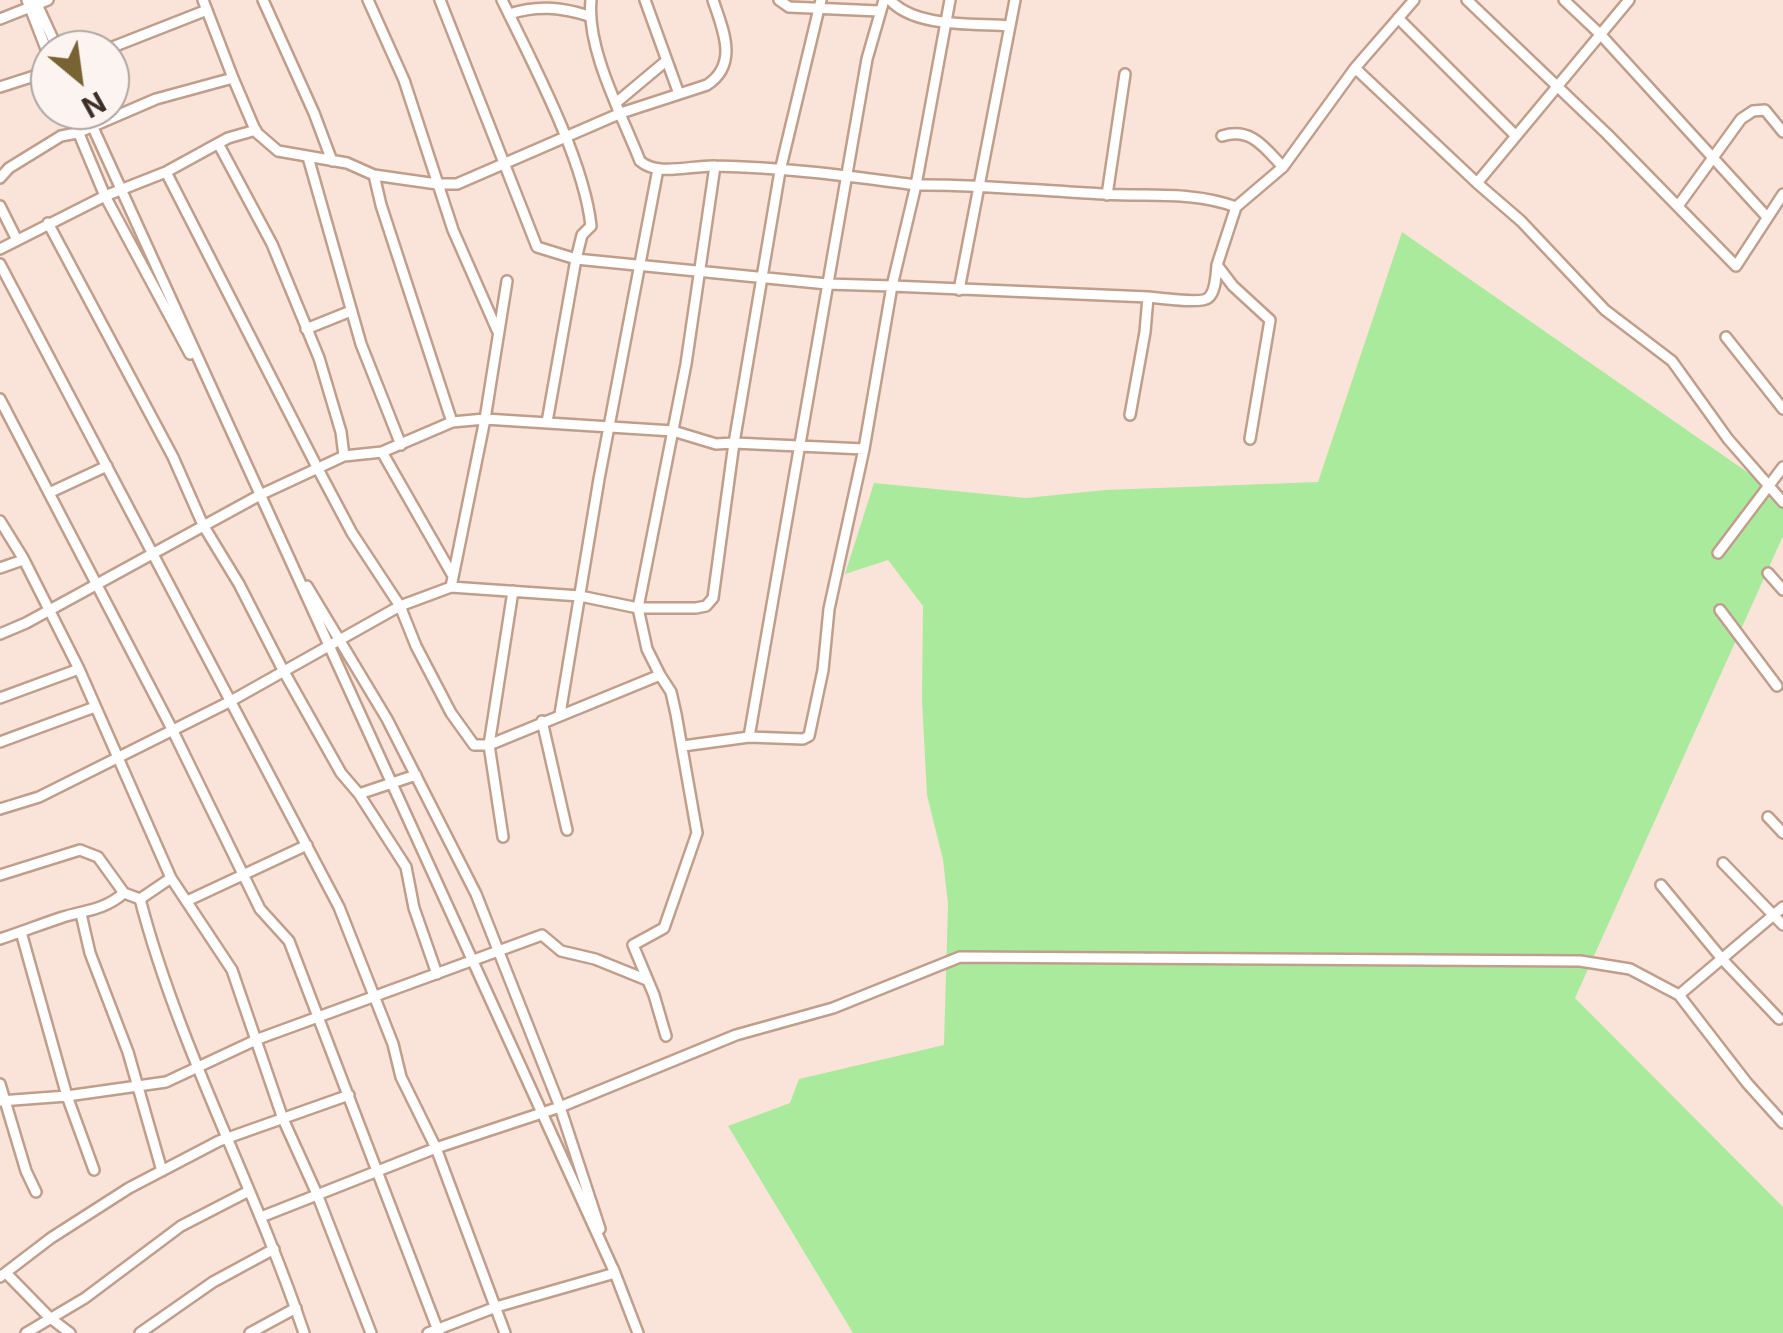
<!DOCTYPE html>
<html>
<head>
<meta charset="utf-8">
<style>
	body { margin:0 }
	#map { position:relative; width:1783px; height:1333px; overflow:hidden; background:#fae4d9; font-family:Inter,sans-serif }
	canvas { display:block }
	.north { position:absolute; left:30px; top:30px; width:100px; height:100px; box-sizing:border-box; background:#fcf4f1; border:2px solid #afa5a0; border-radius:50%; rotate:151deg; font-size:28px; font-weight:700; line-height:40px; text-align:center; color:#3c2f27 }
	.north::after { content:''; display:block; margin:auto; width:35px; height:45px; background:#786332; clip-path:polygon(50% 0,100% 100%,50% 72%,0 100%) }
</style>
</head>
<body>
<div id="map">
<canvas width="1783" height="1333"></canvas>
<div class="north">N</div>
</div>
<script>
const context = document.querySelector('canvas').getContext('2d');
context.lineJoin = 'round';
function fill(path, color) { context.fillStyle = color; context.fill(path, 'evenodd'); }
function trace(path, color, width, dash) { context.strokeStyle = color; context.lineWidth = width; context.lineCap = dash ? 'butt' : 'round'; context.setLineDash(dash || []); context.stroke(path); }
const green = new Path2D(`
	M1402 232 1783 497V536L1575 998 1783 1207V1333H853L728 1126 790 1103 799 1079 944 1045 948 904 943 860 927 795 922 700 923 606 888 560 845 574 874 483 1026 498 1105 490 1318 482Z`);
const street = new Path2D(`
	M27 0 50 59
	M35 0 58 50
	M203 0 233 78
	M263 0 314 113 332 161
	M368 0 404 80 453 230 497 330
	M440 0 537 247 576 259 827 284 892 286 916 185C979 184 1041 191 1104 194 1149 197 1193 191 1236 207
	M502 0C532 62 584 159 591 226L582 235 576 259 547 422
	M591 0C586 49 622 115 640 161 658 177 692 165 715 166 782 167 850 176 916 185L950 0
	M645 0 679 94
	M779 0 789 7 879 11
	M821 0 780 171 734 443 864 449
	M890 0C915 28 974 23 1010 26
	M1467 0 1607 134 1736 266 1783 194
	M1564 0 1601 35 1767 217
	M509 14C537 5 561 7 589 16
	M1398 18 1515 135
	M0 19 48 0
	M105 50 207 10
	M1355 68 1477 183 1629 0
	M0 87 50 71
	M617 102 666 61
	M69 110 105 196 190 354
	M85 110 615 1273 496 1307 428 1333
	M1222 136C1251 127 1264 147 1283 167
	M308 157 361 344 401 445
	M166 172 318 469 352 533 400 606 416 646 451 713 474 745H489L660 675 647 649 638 608 686 364 715 166
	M374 175 381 205 452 422
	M0 178 9 168 61 136 77 133 156 99 233 78 256 132 278 151 347 163 374 175 437 184H457L621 113 707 85C739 64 723 30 713 0
	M1477 183 1521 221 1605 310 1672 361 1728 439 1783 502
	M1107 195 1125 74
	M0 206 17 240
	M1678 206 1741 119 1753 111 1765 110 1783 132
	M48 223 173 457 203 525 239 584 283 670 341 773 359 794 406 867 414 908 437 974
	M0 249 105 196 166 172 228 138 256 130
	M0 264 339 907 393 1044 401 1077 436 1148 505 1333
	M959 290 1015 0
	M1148 297C1159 298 1201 304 1208 298 1216 292 1216 274 1217 265
	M306 329 351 311
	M1726 337 1783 409
	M0 399 172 729 260 909 289 941 439 1333
	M1250 439 1270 320 1233 286 1217 265 1236 207 1283 167 1355 68 1414 0
	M382 452 453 576
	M49 493 107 466
	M0 521 23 558 79 669 171 878 232 970 283 1119 317 1194 371 1333
	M1718 553 1783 467
	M0 568 23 560
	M1768 573 1783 590
	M307 586 387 719 476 894 560 1107 600 1229
	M451 587 485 419 507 281
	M1720 610 1777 686
	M0 634 26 623 260 495 344 456
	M660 675 671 692 676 714 697 833 664 928 633 945 654 995 666 1036
	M0 698 79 669
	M560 714 599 479 658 169
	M542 721 567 830
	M749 737 803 739 809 736 823 670 829 609 864 449 892 286 1148 297 1145 332 1130 415
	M0 742 95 707
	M683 746 749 737 867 59 884 0
	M359 794 416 775
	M0 809 39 797 229 702 400 606 451 587 580 596 638 608H696L706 606 713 598 734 443 716 444 673 431 485 419 452 422 382 452 344 456 341 432 319 358 272 244 219 145
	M1768 817 1783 833
	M503 837 489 745 513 591
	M1723 863 1783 925
	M0 875 80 850 98 857 124 893
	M1661 885 1723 960 1779 1019
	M140 899C179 1049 255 1186 304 1333
	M187 901 307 845
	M81 914 90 953 128 1052 162 1171
	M21 932 67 1096 94 1170
	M0 939C21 932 42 924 63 917 87 910 104 910 124 893L140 899 171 878
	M1679 995 1747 1083 1783 1123
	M0 1084 26 1171 36 1192
	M0 1101 67 1096 166 1082 258 1039 542 935 561 951 595 959 647 980
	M261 1217 436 1148 560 1107 736 1035 833 1008 960 957 1580 961 1630 969 1679 995 1783 907
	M613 1268 638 1333
	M6 1273 49 1317 70 1333
	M0 1277 51 1238 129 1188 219 1141 349 1095
	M26 1333 85 1298 181 1226 249 1191
	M140 1333 213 1282 274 1249
	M250 1333 296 1308`);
fill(green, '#aaea9d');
trace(street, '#c09e8c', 14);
trace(street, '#fff', 9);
</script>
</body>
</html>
